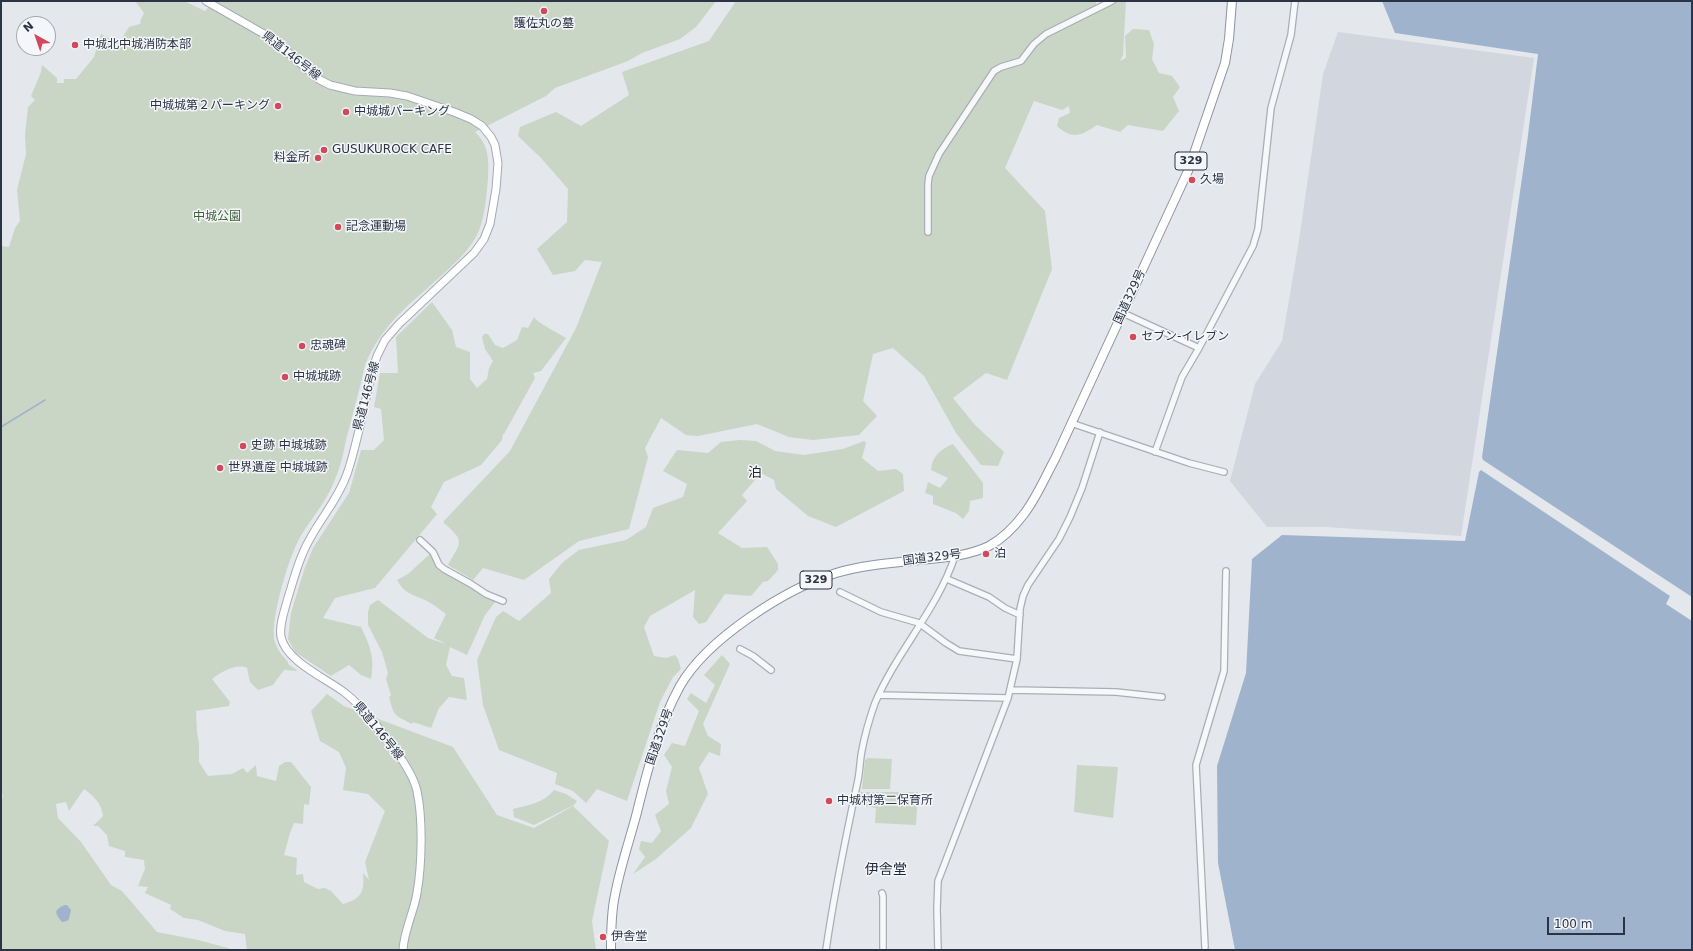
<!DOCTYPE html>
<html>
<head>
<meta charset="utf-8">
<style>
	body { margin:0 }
	#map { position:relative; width:1693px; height:951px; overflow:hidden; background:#e4e7ec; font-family:"DejaVu Sans",sans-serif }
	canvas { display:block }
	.frame { position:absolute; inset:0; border:2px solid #2b3445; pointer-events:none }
	.north { position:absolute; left:16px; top:16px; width:40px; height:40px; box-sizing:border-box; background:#f4f6f9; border:1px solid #a4a8b1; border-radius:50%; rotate:320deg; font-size:11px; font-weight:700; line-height:16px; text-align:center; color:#2b3445 }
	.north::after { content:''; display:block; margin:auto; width:14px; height:18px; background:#d1495b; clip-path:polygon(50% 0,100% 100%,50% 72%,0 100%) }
	.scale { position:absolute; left:1547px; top:917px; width:78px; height:18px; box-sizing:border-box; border:2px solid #2b3445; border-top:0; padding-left:5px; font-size:12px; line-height:14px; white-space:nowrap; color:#2b3445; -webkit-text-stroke:3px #f4f6f9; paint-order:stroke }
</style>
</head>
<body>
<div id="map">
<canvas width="1693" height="951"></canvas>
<div class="frame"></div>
<div class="north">N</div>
<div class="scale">100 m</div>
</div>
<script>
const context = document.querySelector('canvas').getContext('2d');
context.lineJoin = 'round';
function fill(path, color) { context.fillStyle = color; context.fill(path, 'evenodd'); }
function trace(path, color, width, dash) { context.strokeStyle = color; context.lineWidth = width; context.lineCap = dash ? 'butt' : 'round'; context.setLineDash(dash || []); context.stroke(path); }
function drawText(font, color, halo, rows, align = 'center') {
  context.font = font + ' "DejaVu Sans","Noto Sans JP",sans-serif'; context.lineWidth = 3; context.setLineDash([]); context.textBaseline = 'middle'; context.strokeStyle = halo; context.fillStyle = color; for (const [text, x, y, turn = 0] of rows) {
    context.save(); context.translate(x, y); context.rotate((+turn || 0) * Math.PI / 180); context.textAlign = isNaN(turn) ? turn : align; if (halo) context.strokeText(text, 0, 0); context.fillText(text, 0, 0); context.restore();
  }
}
const built = new Path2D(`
	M1338 32 1534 58 1461 536 1326 527H1267L1230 481 1255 384 1282 341 1298 247 1323 74Z`);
const green = new Path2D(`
	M135 1H184L205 11 215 1H716L696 27 680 39 642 53 628 61 555 88 546 96 475 132C489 145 489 160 488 179 486 198 485 218 477 235 468 252 455 263 441 276 409 305 382 324 365 365 360 389 353 412 347 436 344 449 342 462 337 474 328 500 315 513 302 534 290 552 269 622 275 642 277 650 283 656 288 662V664L298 671 284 670 273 685 258 690 250 682 247 668C236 663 221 672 212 679L230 702 229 706 196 711 197 732 199 744V762L208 776 232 774 243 768 247 773 256 765 257 776 276 781 279 766 285 762H291L311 787 309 805 304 804 303 824 294 823 290 833 284 855 297 858 296 875 303 874 304 882 318 889 325 888 331 891 343 904C361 899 365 892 363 873L369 880 365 862 385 811 368 794 343 790 346 768 339 752 320 741 311 711 327 694 344 706 453 747 497 815 534 828 573 806 609 841 592 921 596 950H247L245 934 225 931 198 920 184 918 170 909 171 905 145 893 148 887 138 886 145 869 144 860 125 857V851L109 846 107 835 98 826H93L103 816C102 804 94 796 84 789L69 811 66 802 56 804 58 818 81 842 111 885 122 891 157 932 198 940 235 950H1V800L3 797 1 790V246L9 247 15 228 20 221 17 190 26 154 25 135 28 107 35 100 31 96 41 72 42 65 57 78V83H64V79H76L94 57 101 34 119 43 129 27 140 24 141 19 144 13Z
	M736 1H1096V5L1113 1H1126L1123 55 1120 61 1126 58 1125 36 1133 29 1149 30 1154 44 1152 59 1159 73 1172 76 1180 87 1173 97 1179 111 1163 131 1128 125 1120 132 1097 125C1081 136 1072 140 1057 126L1059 118 1070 113 1069 106 1062 110 1034 101 1005 168 1045 211 1052 269 1007 380 986 373 953 398 975 425 1004 452 998 466 981 465 956 433 924 376 893 348 873 354 863 401 877 416 859 435 813 440 789 437 757 424 698 436 686 435 661 418 645 448 648 457 629 529 579 541 524 580 483 568 473 580 448 565C462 540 465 542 443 522L510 451 576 328 602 262 585 260 575 271 553 275 537 249 567 222 568 189 541 158 518 136 520 127 556 112 581 126 629 95 622 72 709 41Z
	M432 302 452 330 456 347 470 352V379L477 388 487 379 489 368 493 361 485 349 482 337 484 334H488L495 345 503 348 517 340 522 327 528 328 534 317C536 322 560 334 566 338L541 371 533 373 535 378 504 434H503L502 440 481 465 444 482 431 507 437 514 375 588 335 598 323 618 361 627C370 646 375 657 371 679L361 675 349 665 331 676 295 652 288 639 291 613 304 570 313 548 349 493 361 450H374L384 440 381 409 374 407 380 373H398L396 337Z
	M740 440 756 441 775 451 804 455 843 449 864 441 866 443 862 458 878 471 896 469 903 474 904 491 836 527 808 516 776 489 774 480 761 473 742 495 747 501 718 533 742 548 767 547 778 564V570L768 581 763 582 751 596 725 594 706 622 699 624 693 617 695 590 650 616 644 627 654 656 666 658 675 655 678 659 681 669 673 677 660 702 627 801 597 789 586 803 573 791 555 784 557 773 499 750 483 705 477 660 496 617 503 611 519 621 551 593 549 579 562 563 579 550 626 540 646 527 653 508 683 497 687 484 663 471 677 450 708 453 721 442Z
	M953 444 983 483V498L970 501 969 511 963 519 956 513 933 504V496L925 493 928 482 940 488 948 478 931 470C932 456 941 449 953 444Z
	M431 553 438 569 496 601 485 615 467 655 450 647 446 665 452 676 464 678 467 700 449 697 439 708 431 728 413 722 412 724C394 715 394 716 389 697L391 695 386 679 388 673 382 652 368 625V612L370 605 378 600 428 638 446 644 434 638 446 614C439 609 432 603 425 600 412 594 405 594 397 580L408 574Z
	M722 655 730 664 703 724 708 736 721 744 720 756 709 752 699 768 708 794 691 828 656 859 633 874 645 857 639 849 641 841 652 843 661 831 655 815 669 804 666 791 672 767 664 755 672 743 685 746 699 711 687 699 691 693 706 703 715 685 704 675Z
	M868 758 892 759 890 789H862L865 760Z
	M1077 765 1118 767 1113 818 1074 812Z
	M554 790 566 794 577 801 574 805 534 825 514 817 513 809C529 805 543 803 554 790Z
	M861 792H918L916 825 875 823 876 808 858 805Z`);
const water = new Path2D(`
	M1382 1H1692V597L1483 460 1482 457 1527 143 1538 54 1395 33Z
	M1481 470 1670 596 1666 604 1692 621V950H1235L1218 863 1217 766 1246 673 1252 559 1282 535 1465 541 1479 472Z
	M65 905H67L71 910 69 919 67 921 62 922C56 914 52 910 65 905Z`);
const stream = new Path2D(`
	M1 427 45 400`);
const minor = new Path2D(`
	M928 232V184L929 176 939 154 994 71 1001 67 1021 61 1034 44 1046 34 1112 1
	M1123 313 1199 348
	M1071 423 1189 463 1224 472
	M1155 452 1182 377 1199 348 1253 246 1258 229 1271 108 1291 35 1295 1
	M420 540 433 552 439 565 444 569 471 584 486 594 503 601
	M947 579 989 597 1005 608 1020 615
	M840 592 881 612 919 623 946 643 959 651 1017 659
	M740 649 753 656 771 670
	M1011 690 1116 692 1162 697
	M879 695 1008 698
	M882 893 883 896V948
	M1205 947 1196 765 1224 671 1226 571
	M826 950C834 893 846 836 858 780 860 770 860 759 862 750 865 734 870 717 875 703 897 651 937 610 955 556
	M938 950 937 909 938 881 1008 698 1017 659 1020 609 1023 596 1028 585 1059 539 1070 517 1082 488 1100 432`);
const major = new Path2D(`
	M206 1 271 38 320 80 330 85 355 91 390 93 407 96 454 112 471 119 482 126 491 137 495 145 498 163 496 189 490 224 484 239 474 253 399 324 385 340 377 356 372 372C364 405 358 442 347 474 338 499 323 515 311 537 299 557 294 579 287 601 284 613 279 625 281 637 286 661 325 678 344 692 365 708 412 766 417 791 423 819 422 864 417 893 414 912 404 930 403 950`);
const highway = new Path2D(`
	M611 950C611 932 611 913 615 895 620 868 629 842 636 816 647 772 658 726 680 686 707 639 785 589 836 573 863 565 892 563 920 560 943 558 968 556 989 546 1002 539 1015 526 1024 514 1037 497 1045 477 1055 459L1188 171 1225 63 1229 39 1232 1`);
const markers = [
	[544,11,4,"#d1495b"],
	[75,45,4,"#d1495b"],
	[278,106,4,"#d1495b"],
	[346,112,4,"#d1495b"],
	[324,150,4,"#d1495b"],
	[318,158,4,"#d1495b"],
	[1192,180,4,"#d1495b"],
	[338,227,4,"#d1495b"],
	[1133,337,4,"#d1495b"],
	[302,346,4,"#d1495b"],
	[285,377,4,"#d1495b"],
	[243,446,4,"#d1495b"],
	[220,468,4,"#d1495b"],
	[986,554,4,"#d1495b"],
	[829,801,4,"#d1495b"],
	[603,937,4,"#d1495b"]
];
const shields = [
	[1191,161,32],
	[816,580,32]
];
const shieldNames = [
	["329",1191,161],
	["329",816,580]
];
const poiNames = [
	["護佐丸の墓",544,24,"center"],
	["中城北中城消防本部",83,45],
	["中城城第２パーキング",270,106,"right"],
	["中城城パーキング",354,112],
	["GUSUKUROCK CAFE",332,150],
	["料金所",310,158,"right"],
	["久場",1200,180],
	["記念運動場",346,227],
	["セブン-イレブン",1141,337],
	["忠魂碑",310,346],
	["中城城跡",293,377],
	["史跡 中城城跡",251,446],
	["世界遺産 中城城跡",228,468],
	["泊",994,554],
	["中城村第二保育所",837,801],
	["伊舎堂",611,937]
];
const streetNames = [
	["県道146号線",291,56,38],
	["国道329号",1130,297,-65],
	["県道146号線",367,396,-75],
	["国道329号",932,558,-7],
	["県道146号線",378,731,51],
	["国道329号",660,737,-71]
];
const parkNames = [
	["中城公園",217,217]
];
const quarterNames = [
	["泊",755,473],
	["伊舎堂",886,870]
];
fill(built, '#d2d6de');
fill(green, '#c9d6c5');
fill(water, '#9fb4cc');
trace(stream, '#9fb4cc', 1.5);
trace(minor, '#a9aeb7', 8);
trace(major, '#a3abb8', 9);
trace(highway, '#8b94a3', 10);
trace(minor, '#f7f8fa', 5.5);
trace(major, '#fff', 7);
trace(highway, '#fff', 8);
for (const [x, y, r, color] of markers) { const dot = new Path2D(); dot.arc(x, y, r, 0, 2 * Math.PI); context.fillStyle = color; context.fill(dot); trace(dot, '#f4f6f9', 1.5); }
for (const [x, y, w] of shields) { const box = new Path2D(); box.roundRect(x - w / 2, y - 9, w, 18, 3); context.fillStyle = '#f4f6f9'; context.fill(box); trace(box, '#2b3445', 1); }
drawText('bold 11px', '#2b3445', null, shieldNames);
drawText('12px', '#2b3445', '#f4f6f9', poiNames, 'left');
drawText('12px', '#2b3445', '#f4f6f9', streetNames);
drawText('12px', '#3f6138', '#f4f6f9', parkNames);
drawText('14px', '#1d2536', '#f4f6f9', quarterNames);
</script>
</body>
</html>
